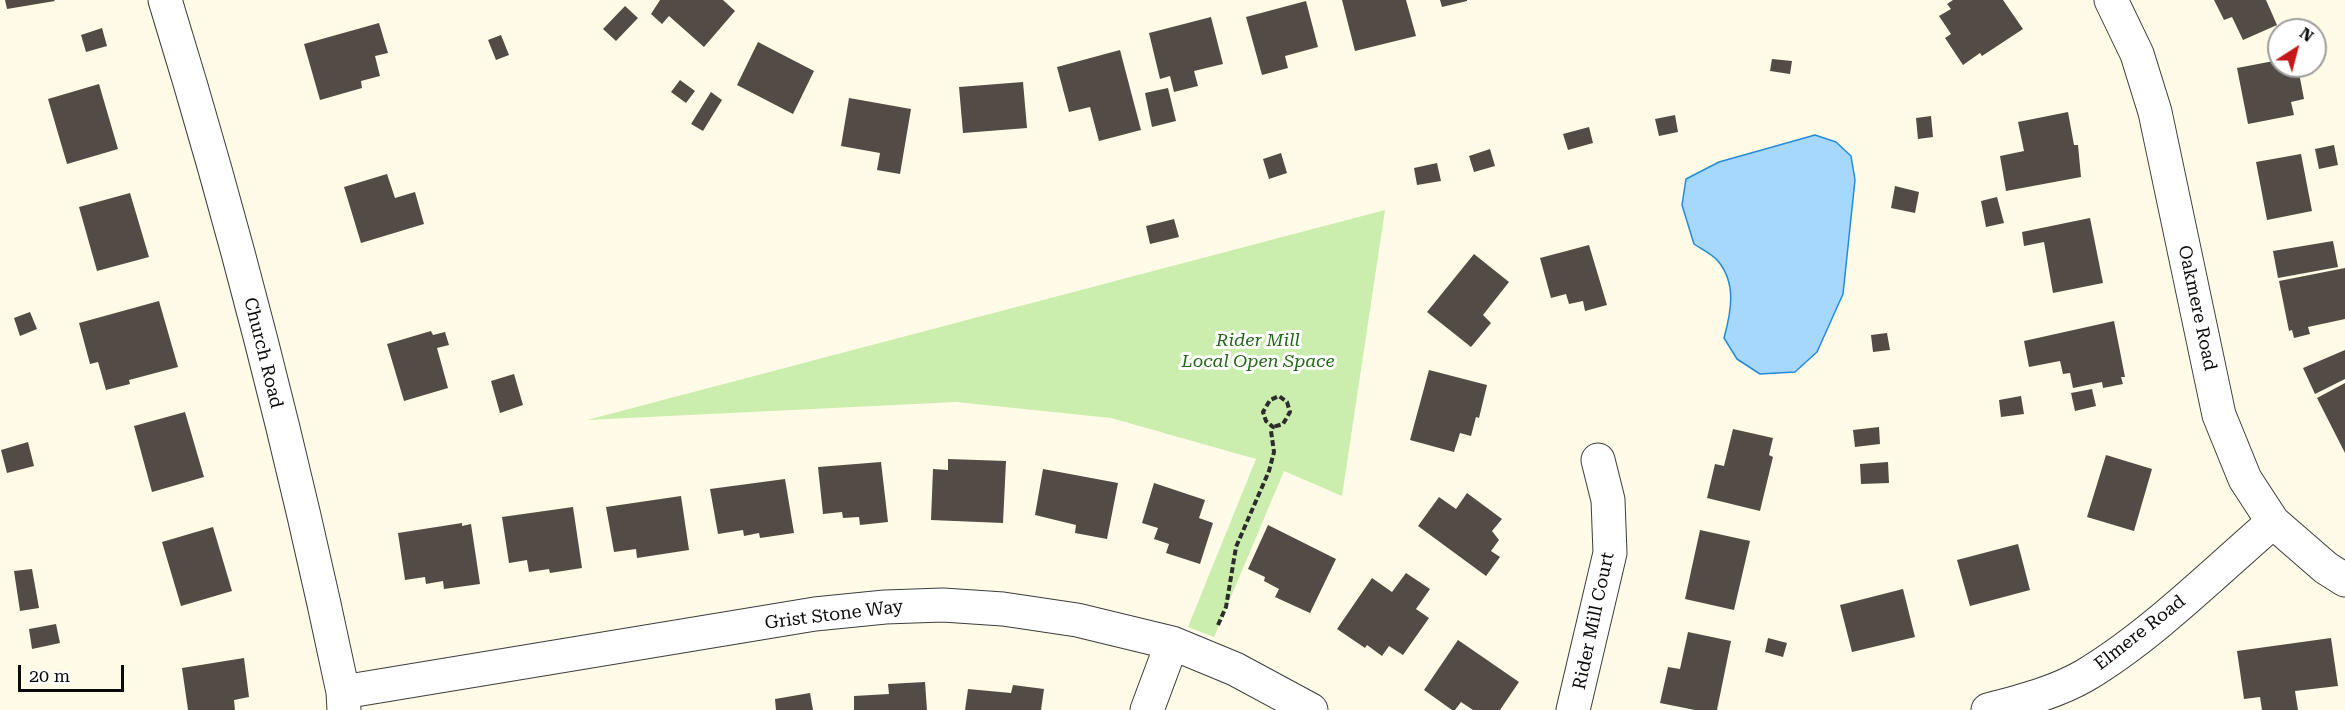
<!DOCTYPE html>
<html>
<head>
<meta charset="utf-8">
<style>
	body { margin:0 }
	#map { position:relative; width:2345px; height:710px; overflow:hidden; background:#fffbe7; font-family:"Roboto Serif",serif }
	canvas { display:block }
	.north { position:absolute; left:2267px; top:18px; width:60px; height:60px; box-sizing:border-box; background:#fff; border:2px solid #9d9d9d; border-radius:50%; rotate:36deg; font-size:16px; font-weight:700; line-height:24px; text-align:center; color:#0a0a0a }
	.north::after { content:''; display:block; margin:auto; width:21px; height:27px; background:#c61617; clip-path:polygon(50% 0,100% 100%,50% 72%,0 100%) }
	.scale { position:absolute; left:18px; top:665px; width:106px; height:27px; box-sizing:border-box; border:3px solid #0a0a0a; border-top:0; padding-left:8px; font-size:18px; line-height:21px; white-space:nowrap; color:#0a0a0a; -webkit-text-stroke:4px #fff; paint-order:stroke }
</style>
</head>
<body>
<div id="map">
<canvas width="2345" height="710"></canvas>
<div class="north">N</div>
<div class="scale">20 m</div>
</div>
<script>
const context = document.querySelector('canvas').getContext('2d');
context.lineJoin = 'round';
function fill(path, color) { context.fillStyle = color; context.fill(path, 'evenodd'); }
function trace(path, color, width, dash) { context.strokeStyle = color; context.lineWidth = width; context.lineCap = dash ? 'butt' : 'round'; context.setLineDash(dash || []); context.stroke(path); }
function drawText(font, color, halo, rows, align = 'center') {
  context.font = font + ' "Roboto Serif",serif'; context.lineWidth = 6; context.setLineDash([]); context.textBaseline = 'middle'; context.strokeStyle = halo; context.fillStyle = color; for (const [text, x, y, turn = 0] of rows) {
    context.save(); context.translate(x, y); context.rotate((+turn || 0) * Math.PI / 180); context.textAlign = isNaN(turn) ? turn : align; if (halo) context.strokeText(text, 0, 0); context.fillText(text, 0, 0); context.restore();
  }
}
const green = new Path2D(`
	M1385 210 1342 496 1284 471 1214 637 1188 627 1256 459 1111 418 956 402 587 420Z`);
const water = new Path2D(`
	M1815 135 1836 142 1851 156 1855 180 1843 294 1817 352 1795 372 1760 374 1737 359 1724 338C1731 312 1737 284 1718 261 1712 254 1701 249 1694 244L1682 205 1686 179 1719 162Z`);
const building = new Path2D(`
	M5 0H54L55 1 7 9Z
	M660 0H723L735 11 704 47 669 16 662 24 651 14Z
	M1342 0H1406L1416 36 1355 51Z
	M1440 0H1467V1L1442 7Z
	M1953 0H2003L2023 29 1982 56 1980 53 1963 65 1945 38 1951 34 1939 16 1951 9 1947 4Z
	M2214 0H2266L2277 25 2243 40 2232 17 2224 20Z
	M1306 1 1318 47 1285 56 1288 68 1262 75 1246 17Z
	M625 6 638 18 616 41 603 29Z
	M1211 17 1223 64 1194 71 1198 86 1174 92 1170 76 1160 79 1149 33Z
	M379 23 388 53 375 56 380 76 361 81 362 88 320 100 304 44Z
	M102 28 107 46 86 52 81 35Z
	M501 35 509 55 496 60 488 40Z
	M758 42 814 71 793 114 737 85Z
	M1120 50 1141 130 1099 141 1090 107 1069 112 1057 67Z
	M1772 59 1792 61 1790 74 1770 71Z
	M2279 60V66H2284L2286 76 2299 73 2304 99 2291 102 2294 115 2248 124 2237 68Z
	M680 80 695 91 686 103 671 92Z
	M1023 82 1027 128 963 133 959 87Z
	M99 84 118 149 67 164 48 99Z
	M1168 88 1176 121 1152 127 1145 93Z
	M711 92 722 100 703 131 691 124Z
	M849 98 911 109 900 174 877 170 880 153 841 146Z
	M2068 112 2074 145H2078L2081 177 2006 191 2000 156 2024 151 2018 122Z
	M1675 115 1678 132 1659 136 1655 119Z
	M1931 116 1933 137 1918 139 1916 118Z
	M1589 127 1593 143 1568 150 1563 134Z
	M2334 145 2338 165 2319 169 2315 149Z
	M1490 149 1495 166 1474 172 1469 156Z
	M1281 153 1287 173 1269 179 1263 159Z
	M2301 154 2312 211 2267 220 2256 162Z
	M1437 163 1441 181 1417 185 1414 168Z
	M387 174 395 198 415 192 424 224 361 243 344 187Z
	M1895 186 1919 192 1915 213 1891 208Z
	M130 193 149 257 97 271 79 207Z
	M1997 197 2004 223 1986 227 1981 201Z
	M2090 218 2103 283 2053 293 2044 242 2024 246 2022 232Z
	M1174 219 1179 237 1150 244 1146 226Z
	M2333 241 2338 267 2278 278 2273 251Z
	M1589 245 1607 305 1585 311 1583 301 1569 304 1566 294 1551 298 1540 258Z
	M1474 254 1509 282 1483 315 1491 323 1471 347 1427 312Z
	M2345 268V319L2308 327 2310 334 2294 338 2292 330 2289 331 2279 281Z
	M159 301 178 367 129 380 130 384 106 390 98 362 90 364 79 323Z
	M30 312 37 329 20 336 14 318Z
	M2114 321 2125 377H2121L2123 384 2103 388 2102 382 2073 388 2070 373 2063 374 2060 361 2029 367 2024 341Z
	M431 331 433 335 445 332 449 345 437 348 448 388 404 401 387 344Z
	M1887 333 1890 350 1873 352 1871 335Z
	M2345 350V379L2315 394 2303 368Z
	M1429 370 1487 385 1479 418 1476 417 1471 436 1460 433 1454 452 1410 440Z
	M514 374 523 405 500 413 491 381Z
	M2345 383V453L2317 398Z
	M2092 389 2096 406 2075 411 2071 393Z
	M2021 396 2024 414 2001 417 1999 400Z
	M185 412 204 477 152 492 134 426Z
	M1879 427 1880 444 1855 447 1853 430Z
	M1733 429 1773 438 1769 455 1773 457 1760 511 1707 498 1715 464 1724 466Z
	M28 442 34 466 7 473 1 450Z
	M2106 455 2152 469 2134 531 2087 517Z
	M948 459 1006 461 1003 523 931 520 933 469 948 470Z
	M881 462 888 522 860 525 859 517 843 518 842 512 823 514 818 467Z
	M1888 462 1889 483 1861 484 1860 464Z
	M1043 469 1118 483 1107 539 1075 533 1076 525 1035 515Z
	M785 479 794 533 760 538 759 533 744 536 743 530 718 534 710 489Z
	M1154 483 1205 500 1199 518 1213 523 1200 564 1166 553 1169 544 1154 539 1158 528 1142 523Z
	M1467 493 1502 519 1492 531 1499 540 1491 551 1500 557 1486 576 1418 526 1439 497 1456 509Z
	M681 496 689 550 637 558 636 549 614 552 606 507Z
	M573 507 582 568 550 573 549 569 529 572 527 560 509 563 502 517Z
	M462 523V526L471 524 480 584 444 589 443 581 426 584 425 577 405 580 398 533Z
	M1268 525 1336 559 1310 613 1275 597 1279 589 1264 581 1265 577 1248 569Z
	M213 527 232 591 181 606 162 542Z
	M1700 530 1750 541 1734 610 1685 599Z
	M2018 544 2030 590 1970 606 1957 560Z
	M32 569 39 608 20 611 14 571Z
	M1406 573 1430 589 1416 609 1429 618 1403 655 1389 646 1382 656 1367 645 1365 648 1337 629 1372 578 1392 592Z
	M1903 589 1915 637 1852 652 1840 605Z
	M56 624 60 643 32 649 29 629Z
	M1688 632 1731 641 1717 710H1695L1660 703 1668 667 1680 669Z
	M1768 638 1787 643 1783 657 1765 652Z
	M2331 638 2338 686 2295 691 2298 710H2262L2260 697 2244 699 2237 651Z
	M1458 640 1519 682 1500 710H1473L1461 702 1455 710H1452L1424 690Z
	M244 658 249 697 234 700 235 710H188L182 668Z
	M925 682 927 710H854V696L889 694 888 684Z
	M1013 685 1044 689 1041 710H965L968 689 1011 693Z
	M810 693 813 710H776L775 699Z`);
const path = new Path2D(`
	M1218 625 1226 607 1236 547 1269 471 1274 452 1271 431 1273 427 1266 421 1263 412 1270 400 1279 396 1287 402 1290 412 1283 424 1273 427`);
const street = new Path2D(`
	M165 0C235 227 294 459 343 692L344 710
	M2111 0 2137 54 2155 112 2219 415 2245 479 2273 522 2326 568 2345 580
	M343 692 815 614 885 607 943 605 1003 609 1077 620 1172 643 1235 669 1311 710
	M1147 710 1172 643
	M1573 710 1610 553 1608 500 1598 460
	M1988 710C2021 701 2054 693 2084 676 2150 637 2214 573 2273 522`);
const streetNames = [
	["Oakmere Road",2197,308,78],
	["Church Road",263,353,76],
	["Grist Stone Way",834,615,-7],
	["Rider Mill Court",1594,621,-78],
	["Elmere Road",2140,633,-38]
];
const parkNames = [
	["Rider Mill",1258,341],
	["Local Open Space",1258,362]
];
fill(green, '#cbedad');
fill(water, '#a5d8fc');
trace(water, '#268ada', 1.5);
fill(building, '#534b45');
trace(street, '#3d3d3d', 35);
trace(path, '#2c2c2c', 4, [6, 3]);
trace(street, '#fff', 33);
drawText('18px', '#0a0a0a', '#fff', streetNames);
drawText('italic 18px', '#236616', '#fff', parkNames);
</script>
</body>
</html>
